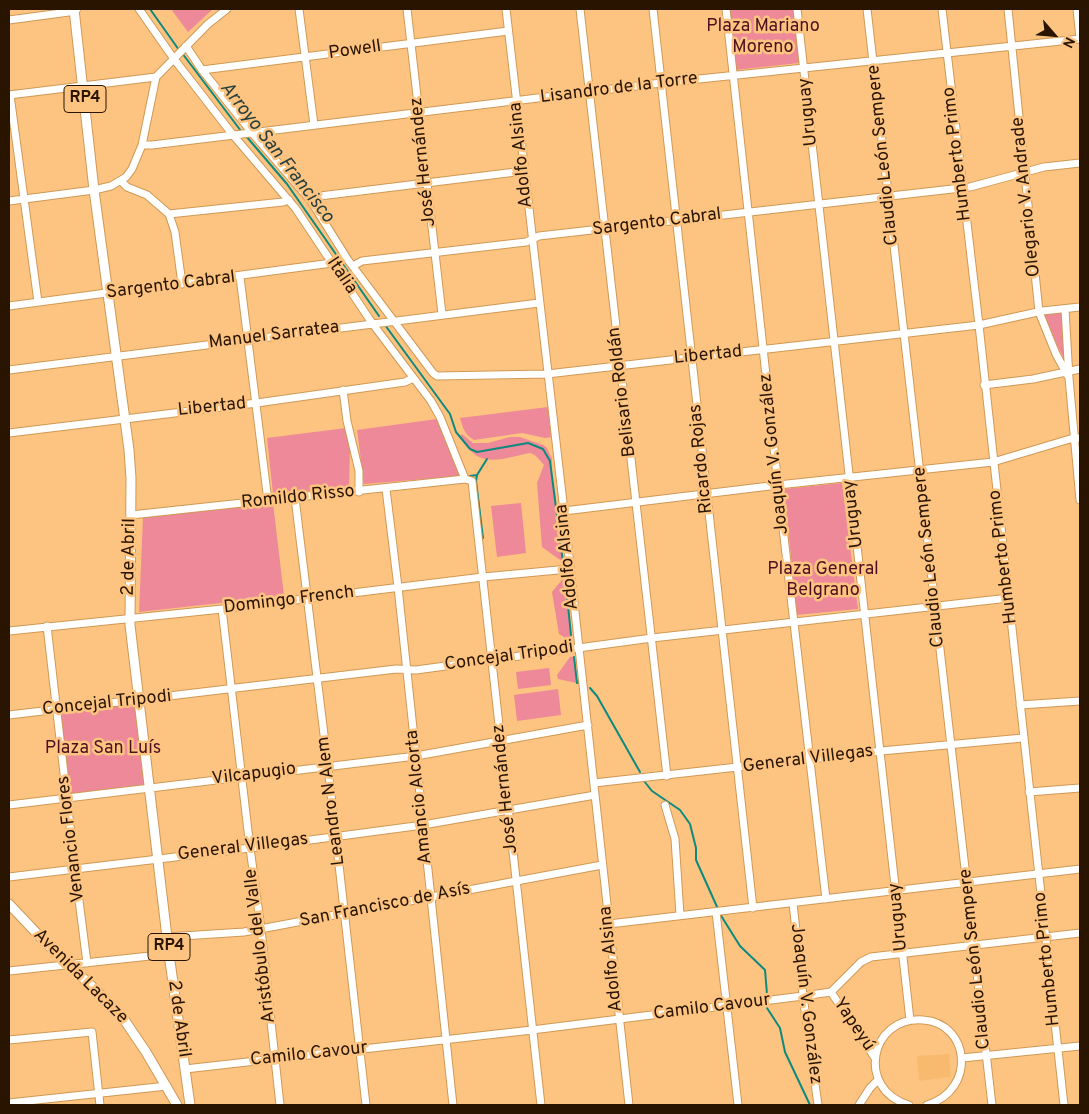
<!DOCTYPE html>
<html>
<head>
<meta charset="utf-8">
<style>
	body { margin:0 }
	#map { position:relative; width:1089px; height:1114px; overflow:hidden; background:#fcc480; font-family:Overpass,sans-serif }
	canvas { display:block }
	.frame { position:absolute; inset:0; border:10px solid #291400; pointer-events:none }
	.north { position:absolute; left:1029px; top:10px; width:50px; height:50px; -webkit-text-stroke:4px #fcc480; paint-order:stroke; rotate:117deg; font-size:14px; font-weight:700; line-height:20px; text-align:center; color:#291400 }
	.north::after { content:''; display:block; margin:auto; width:18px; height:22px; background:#291400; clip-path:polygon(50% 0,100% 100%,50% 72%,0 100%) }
</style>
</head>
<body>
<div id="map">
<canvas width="1089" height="1114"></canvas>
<div class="frame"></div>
<div class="north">N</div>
</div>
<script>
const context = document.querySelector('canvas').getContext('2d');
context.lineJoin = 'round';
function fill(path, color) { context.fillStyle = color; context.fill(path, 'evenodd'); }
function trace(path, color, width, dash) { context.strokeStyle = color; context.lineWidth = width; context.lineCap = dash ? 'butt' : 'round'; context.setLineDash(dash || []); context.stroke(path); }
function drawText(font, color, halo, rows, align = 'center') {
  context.font = font + ' Overpass,sans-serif'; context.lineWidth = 5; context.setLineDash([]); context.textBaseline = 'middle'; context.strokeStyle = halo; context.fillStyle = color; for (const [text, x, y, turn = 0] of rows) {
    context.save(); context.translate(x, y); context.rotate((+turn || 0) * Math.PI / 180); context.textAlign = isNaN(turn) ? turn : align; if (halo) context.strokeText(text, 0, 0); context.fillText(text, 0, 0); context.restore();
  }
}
const built = new Path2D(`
	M949 1054 951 1077 919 1081 917 1056Z`);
const green = new Path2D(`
	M171 9H213L188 32Z
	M729 9H794L799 63 735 70Z
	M1062 311 1065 361 1043 316 1044 313Z
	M548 407 551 437 545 438 522 433 474 440C464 434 463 428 460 418Z
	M437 419 458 464V471L461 476 364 484 357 430Z
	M346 428 350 448 349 487 273 494 267 438Z
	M462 434 473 443H488L510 437H520L543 445 547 448 552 459 551 467 563 562 542 547 537 483 544 465 535 455 530 453C512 456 487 467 472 452 468 448 464 441 460 436Z
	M842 483 858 609 797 615 784 489Z
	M273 503 284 596 139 612 143 517Z
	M521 503 526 553 497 557 491 506Z
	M565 576 571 635 572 642 559 634 552 592Z
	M570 657H574L577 683 558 679 557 675Z
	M549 668 551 685 518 689 516 672Z
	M558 689 561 715 517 721 514 695Z
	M139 700 149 788 67 798 57 709Z`);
const stream = new Path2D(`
	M150 9 179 50
	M182 53 241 131
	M246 136 287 184 379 316
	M385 325 450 414 456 432 470 449 477 452 528 443 543 449 550 461 563 562
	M477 475 476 481 483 538
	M470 476 477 475 487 459
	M565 576 571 635
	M574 657 577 683H578
	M590 688 597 696 640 772
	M644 781 652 791 680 810 690 824 696 848V860L718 909
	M720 914 740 946 765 970 767 994
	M767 1008 780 1028 785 1052 810 1105`);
const minor = new Path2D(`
	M139 9 174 59 233 135 296 209 372 323 431 401 440 417 465 479
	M299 9 314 125
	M407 9 442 314
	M506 9 564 511 629 1105
	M580 9 667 776
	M653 9 753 908
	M726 9 778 485 826 899
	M797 9 910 1020
	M867 9 992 1105
	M942 9 979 325 1064 1105
	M1008 9 1039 312 1056 354 1069 378
	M9 20 69 12 77 9
	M186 46 202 70 253 134 311 201 348 260 433 373 437 376 547 374 979 325 1042 311 1080 307
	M202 70 508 31
	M9 95 156 77
	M10 95 38 302
	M142 145H152L661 83 1080 39 1077 9
	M121 181 127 187 147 195 169 214 175 232 182 284
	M9 201 94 190 111 186 126 177 132 169 142 145 156 77 208 24 227 9
	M311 201 320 196 524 171
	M169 214 283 202 289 200
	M353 266 362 261 526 242 539 236 970 187 1044 167 1080 163
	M240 277 268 501
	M9 306 332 263
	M1065 309 1069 378 1080 500
	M9 370 539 303
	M984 385 1033 379 1080 369
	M343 390 347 421 359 471V492
	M9 433 257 403 405 382 413 378
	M386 489 398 587 453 1105
	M295 498 328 767 366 1105
	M564 511 778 485 993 462 1070 439 1080 438
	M131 515 465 479 472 481 541 1105
	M222 609 250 848 261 929 280 1105
	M47 626 75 869 87 963
	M9 631 222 609 483 577 569 569
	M1020 705 1080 701
	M9 715 396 669 416 670 652 638 1009 598
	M594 783 881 751 1023 738
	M1029 792 1080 788
	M9 805 416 756 588 725
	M665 805 675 839 680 915
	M9 877 250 848 423 825 595 795
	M793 903 803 996 818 1105
	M716 912 738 1105
	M609 924 1080 869
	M167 937 244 932 602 865
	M9 971 169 954
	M831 992 875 1058
	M9 1040 92 1032 100 1105
	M962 1058 1080 1046
	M185 1069 532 1030 803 996 831 992 861 962 871 957 1080 933
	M9 1103 167 1086
	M859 1105 870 1088 878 1080
	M909 1105C856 1090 869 1016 923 1020 970 1023 977 1090 927 1105`);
const major = new Path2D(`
	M74 9 94 190 129 450 131 478 130 625 169 954 190 1105
	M9 904 45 942 100 994 123 1018 146 1052 177 1105`);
const shields = [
	[85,99,42],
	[169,947,42]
];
const shieldNames = [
	["RP4",85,99],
	["RP4",169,947]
];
const parkNames = [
	["Plaza Mariano",763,27],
	["Moreno",763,48],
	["Plaza General",823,570],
	["Belgrano",823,591],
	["Plaza San Luís",103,749]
];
const streetNames = [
	["Powell",355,51,-8],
	["Lisandro de la Torre",619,89,-7],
	["Uruguay",809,112,-96],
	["Humberto Primo",958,154,-97],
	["Adolfo Alsina",522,155,-96],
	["Claudio León Sempere",884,155,-96],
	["José Hernández",424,162,-96],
	["Olegario V. Andrade",1027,197,-96],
	["Sargento Cabral",657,223,-7],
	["Italia",341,276,56],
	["Sargento Cabral",171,286,-7],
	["Manuel Sarratea",274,336,-7],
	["Libertad",708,356,-6],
	["Belisario Roldán",623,392,-97],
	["Libertad",212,408,-6],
	["Joaquín V. González",775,454,-96],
	["Ricardo Rojas",702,459,-96],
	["Romildo Risso",298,498,-6],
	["Uruguay",854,514,-97],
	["2 de Abril",130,557,-89],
	["Adolfo Alsina",568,557,-96],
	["Claudio León Sempere",930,557,-96],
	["Humberto Primo",1004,557,-97],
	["Domingo French",289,601,-7],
	["Concejal Tripodi",509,657,-8],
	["Concejal Tripodi",107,704,-6],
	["General Villegas",808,760,-7],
	["Vilcapugio",254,775,-7],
	["José Hernández",506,789,-96],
	["Amancio Alcorta",420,797,-96],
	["Leandro N Alem",332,801,-97],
	["Venancio Flores",72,839,-97],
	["General Villegas",243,848,-7],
	["San Francisco de Asís",385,906,-11],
	["Uruguay",899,917,-96],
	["Aristóbulo del Valle",261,946,-97],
	["Adolfo Alsina",612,959,-96],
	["Claudio León Sempere",976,959,-96],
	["Humberto Primo",1048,959,-96],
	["Avenida Lacaze",80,977,45],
	["Joaquín V. González",805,1004,83],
	["Camilo Cavour",712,1008,-7],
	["2 de Abril",178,1019,82],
	["Yapeyú",853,1025,56],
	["Camilo Cavour",309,1055,-6]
];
const waterNames = [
	["Arroyo San Francisco",276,153,52]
];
fill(built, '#f8ba6f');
fill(green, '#ed8998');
trace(stream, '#0c8a7f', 2);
trace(minor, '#cf9955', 9);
trace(major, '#cf9955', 11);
trace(minor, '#fff', 7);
trace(major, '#fff', 9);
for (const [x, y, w] of shields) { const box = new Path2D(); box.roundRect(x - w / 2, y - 13.5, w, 27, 4); context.fillStyle = '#fcc480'; context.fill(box); trace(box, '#291400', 1); }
drawText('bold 16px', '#291400', null, shieldNames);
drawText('18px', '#4e101f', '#fcc480', parkNames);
drawText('18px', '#291400', '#fcc480', streetNames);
drawText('italic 19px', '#263f3d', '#fcc480', waterNames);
</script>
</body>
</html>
